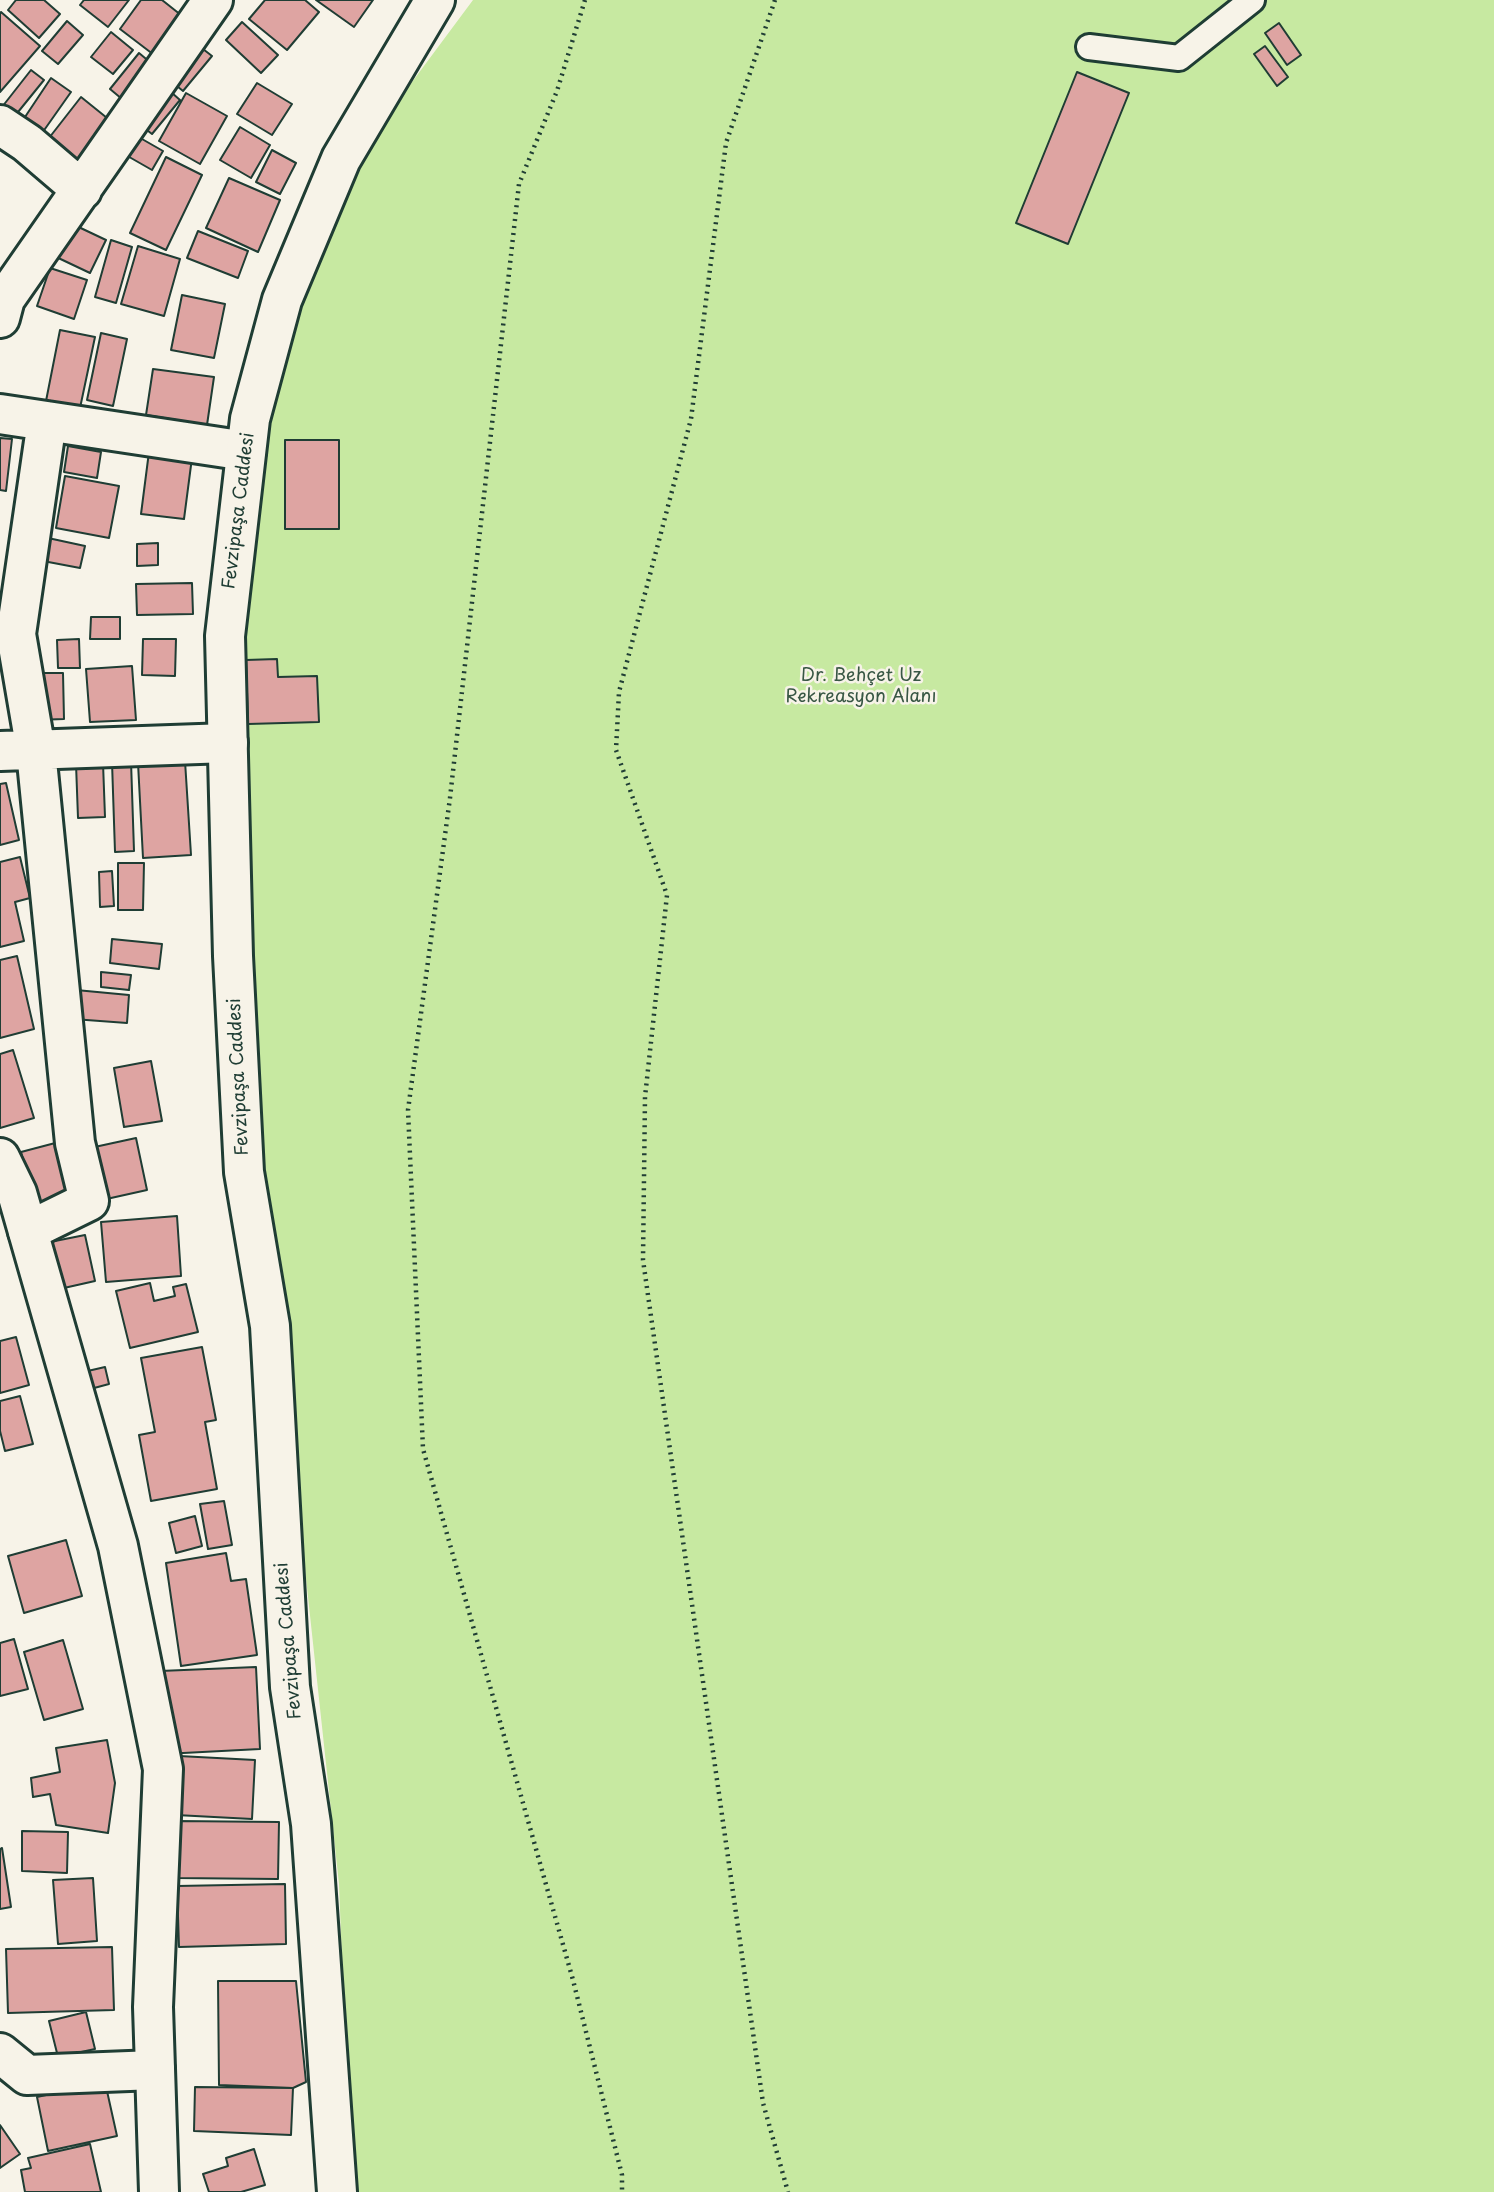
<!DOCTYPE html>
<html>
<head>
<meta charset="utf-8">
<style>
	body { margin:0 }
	canvas { display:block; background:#f7f3e8 }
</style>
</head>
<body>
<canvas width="1494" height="2192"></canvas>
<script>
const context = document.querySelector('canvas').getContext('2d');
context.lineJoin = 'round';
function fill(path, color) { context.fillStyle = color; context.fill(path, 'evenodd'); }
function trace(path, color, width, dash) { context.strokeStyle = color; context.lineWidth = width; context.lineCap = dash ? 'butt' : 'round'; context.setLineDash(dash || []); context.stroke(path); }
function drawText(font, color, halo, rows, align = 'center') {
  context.font = font + ' "Playpen Sans",sans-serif'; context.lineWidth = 5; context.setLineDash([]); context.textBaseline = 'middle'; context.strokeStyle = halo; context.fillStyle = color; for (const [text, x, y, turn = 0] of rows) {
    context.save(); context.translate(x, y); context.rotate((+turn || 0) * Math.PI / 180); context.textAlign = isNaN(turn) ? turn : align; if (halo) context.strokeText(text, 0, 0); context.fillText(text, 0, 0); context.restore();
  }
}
const green = new Path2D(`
	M473 0H1494V2192H351L339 1884 301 1532 249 1171 226 637 292 305 360 152Z`);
const building = new Path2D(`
	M16 0H44L60 14 39 38 8 10Z
	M84 0H129L108 27 80 5Z
	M141 0H162L186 19 158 58 120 29Z
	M265 0H305L319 12 287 50 249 19Z
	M316 0H373L354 27Z
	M1 12 40 46 0 92V14Z
	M67 21 83 35 58 64 42 51Z
	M242 22 278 55 261 73 226 40Z
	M1279 23 1301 55 1287 65 1265 33Z
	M111 32 133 50 113 74 91 57Z
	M194 42 212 56 183 91 166 77Z
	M1265 46 1288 77 1277 86 1254 54Z
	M139 53 157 68 128 104 110 89Z
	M31 70 44 80 14 117 2 107Z
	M1077 72 1129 93 1068 244 1016 223Z
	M51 78 71 92 40 136 21 123Z
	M257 83 292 104 272 135 237 114Z
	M163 85 180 100 152 134 134 120Z
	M186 93 227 116 200 164 159 141Z
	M81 97 117 126 86 166 49 138Z
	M240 127 270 145 251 178 220 160Z
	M128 131 163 151 152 170 117 150Z
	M272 150 296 163 280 194 256 182Z
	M166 157 202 175 166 250 130 233Z
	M229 178 280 200 258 252 206 228Z
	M68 222 106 240 90 273 52 255Z
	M198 231 248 251 238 278 187 258Z
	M111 240 132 247 116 303 95 297Z
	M138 246 180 259 164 316 121 304Z
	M50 268 87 280 74 319 37 306Z
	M182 295 225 304 214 358 171 350Z
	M60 330 95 337 80 408 46 401Z
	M101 333 127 339 113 406 87 400Z
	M153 369 214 377 207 425 146 415Z
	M0 438 12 439 6 491 0 490Z
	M285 440H339V529H285Z
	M150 444 193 450 184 519 141 514Z
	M68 446 101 452 97 478 64 472Z
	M65 476 119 486 109 538 56 528Z
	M48 538 85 546 80 568 43 561Z
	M158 543V565L137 566V544Z
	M192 583 193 614 137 615 136 584Z
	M91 617H120V639H90Z
	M79 639 80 668H58L57 640Z
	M143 639H176L175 676 142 675Z
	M277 659 278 677 317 676 319 722 248 724 246 660Z
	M132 666 136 720 90 722 86 669Z
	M35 673H63L64 719 36 720Z
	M131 761 134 851 115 852 112 762Z
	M185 761 191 855 143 858 138 763Z
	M103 763 105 817 78 818 76 764Z
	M6 783 19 840 0 845V784Z
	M20 857 30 898 15 902 24 941 0 947V862Z
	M118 863H144L143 910H118Z
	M112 871 114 906 100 907 99 872Z
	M112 939 162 944 159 969 110 963Z
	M17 956 34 1029 0 1038V960Z
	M101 972 131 975 129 990 101 987Z
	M76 990 129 995 127 1023 73 1019Z
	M13 1050 34 1118 0 1128V1054Z
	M151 1061 162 1121 124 1127 114 1068Z
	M136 1138 147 1190 102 1200 90 1148Z
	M59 1142 75 1201 36 1211 21 1152Z
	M177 1216 181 1276 106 1282 101 1222Z
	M85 1235 95 1281 55 1290 45 1243Z
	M150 1283 154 1301 175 1296 173 1287 186 1284 198 1332 130 1348 116 1291Z
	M16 1337 29 1385 0 1393V1341Z
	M202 1347 216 1420 205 1422 217 1489 151 1501 139 1435 155 1432 141 1358Z
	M105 1367 109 1384 83 1391 79 1373Z
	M20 1396 33 1444 5 1451 0 1431V1401Z
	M224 1501 232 1545 208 1549 200 1504Z
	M195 1516 202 1546 176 1553 169 1523Z
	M66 1540 82 1596 24 1613 8 1556Z
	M226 1553 231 1581 246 1579 257 1655 181 1666 166 1563Z
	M14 1639 28 1689 0 1696V1643Z
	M63 1640 83 1709 44 1720 24 1652Z
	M256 1667 260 1749 164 1754 160 1671Z
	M107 1740 115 1783 108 1833 56 1825 50 1794 33 1797 31 1778 60 1772 56 1748Z
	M179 1756 255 1760 252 1819 176 1815Z
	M176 1821 279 1822 278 1879 175 1878Z
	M22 1831 68 1832 67 1873 22 1871Z
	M2 1848 11 1907 0 1909V1849Z
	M93 1878 97 1941 58 1944 53 1880Z
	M285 1884 286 1944 179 1947 177 1886Z
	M112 1947 114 2010 8 2013 6 1949Z
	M218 1981H296L306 2082 293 2088 219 2085Z
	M86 2012 95 2049 58 2057 49 2021Z
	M105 2082 117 2136 48 2151 37 2097Z
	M195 2087 293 2088 291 2135 194 2131Z
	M0 2125 20 2154 0 2168Z
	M90 2144 101 2192H25L21 2170 31 2168 28 2158Z
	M254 2149 265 2185 241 2192H209L203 2174 228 2166 226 2158Z`);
const path = new Path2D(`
	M585 0 557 91 519 184 450 798 408 1110 423 1449 573 1980 622 2175V2192
	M775 0 726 143 691 419 619 692 616 750 667 895 645 1097 643 1260 763 2103 788 2192`);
const service = new Path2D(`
	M1089 47 1179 58 1252 0`);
const minor = new Path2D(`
	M0 125 27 143 82 190
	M0 318 5 299 213 0
	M0 414 246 451
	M0 751 228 743
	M28 1231 89 1201 75 1143 36 751 16 634 47 421
	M0 2053 27 2075 155 2070`);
const tertiary = new Path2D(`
	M0 1158 17 1193 118 1546 163 1769 153 2007 159 2192
	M337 2192 311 1824 290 1687 270 1326 244 1172 233 956 225 636 250 419 282 300 341 159 435 0`);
const streetNames = [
	["Fevzipaşa Caddesi",239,511,-83],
	["Fevzipaşa Caddesi",239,1077,-93],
	["Fevzipaşa Caddesi",289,1641,-95]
];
const parkNames = [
	["Dr. Behçet Uz",861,676],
	["Rekreasyon Alanı",861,697]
];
fill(green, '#c7e9a1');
fill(building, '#dea4a2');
trace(building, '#1f3d34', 2);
trace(service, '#1f3d34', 30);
trace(minor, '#1f3d34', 44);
trace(tertiary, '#1f3d34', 44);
trace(path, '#1f3d34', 4.5, [2, 5]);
trace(service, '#f7f3e8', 24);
trace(minor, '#f7f3e8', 38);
trace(tertiary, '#f7f3e8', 38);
drawText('18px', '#1f3d34', '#f7f3e8', streetNames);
drawText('18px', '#385744', '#f7f3e8', parkNames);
</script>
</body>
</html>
